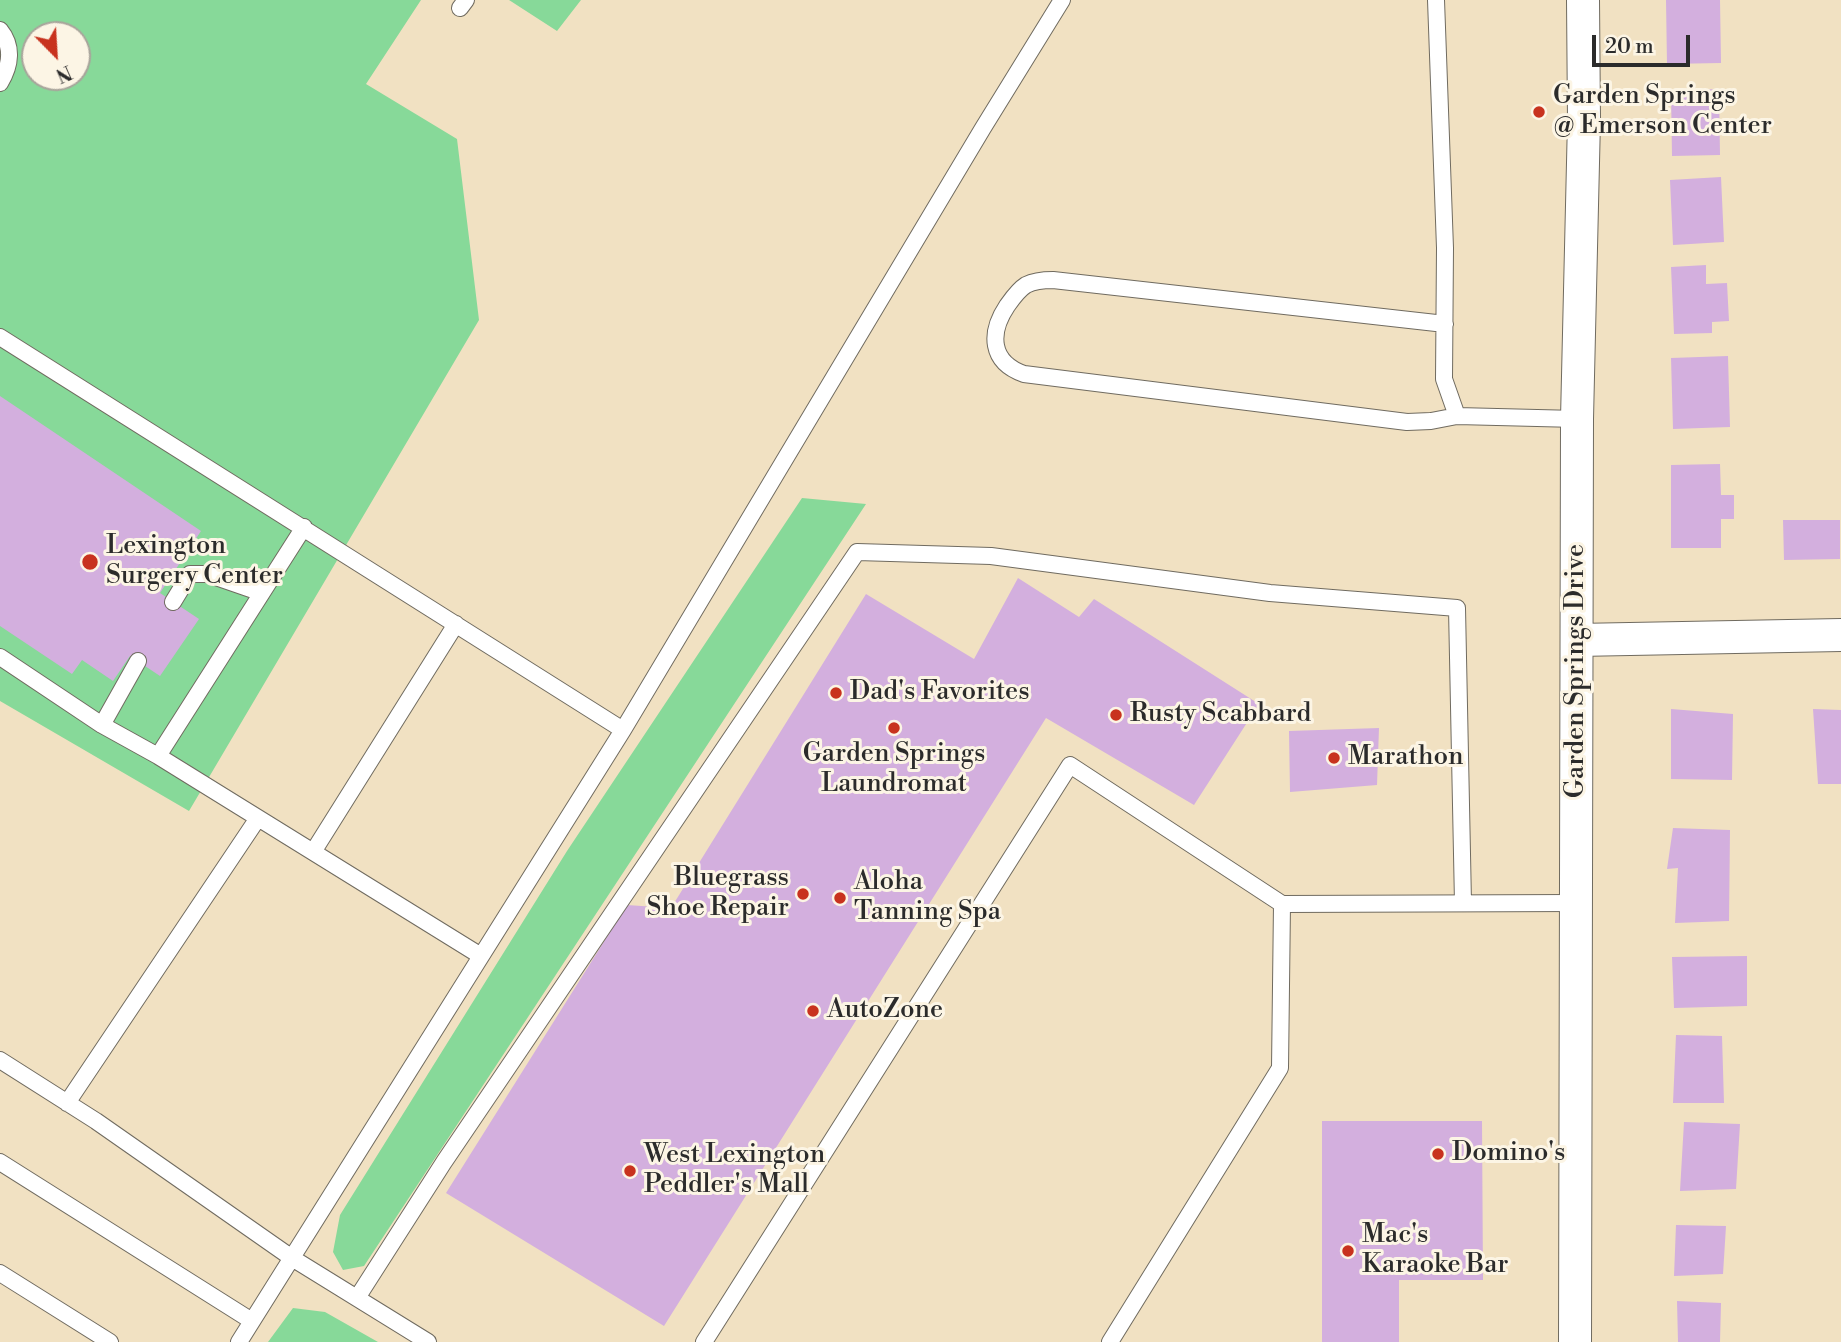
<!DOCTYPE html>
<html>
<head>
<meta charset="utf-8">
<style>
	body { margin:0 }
	#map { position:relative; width:1841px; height:1342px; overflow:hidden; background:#f1e1c2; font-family:"Libre Bodoni",serif }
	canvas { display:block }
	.north { position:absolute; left:21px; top:21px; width:70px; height:70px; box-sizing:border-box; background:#fcf5e5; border:2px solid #a8a49b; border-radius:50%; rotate:156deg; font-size:19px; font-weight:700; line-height:28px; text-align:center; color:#2b2b2b }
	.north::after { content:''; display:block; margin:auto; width:24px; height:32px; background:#c8321e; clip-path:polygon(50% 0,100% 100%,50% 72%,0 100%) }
	.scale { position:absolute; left:1592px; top:35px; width:98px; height:32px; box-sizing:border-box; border:4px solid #2b2b2b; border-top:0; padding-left:9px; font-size:21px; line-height:24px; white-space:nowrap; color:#2b2b2b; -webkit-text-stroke:5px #fcf5e5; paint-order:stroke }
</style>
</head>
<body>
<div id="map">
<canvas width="1841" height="1342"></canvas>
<div class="north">N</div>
<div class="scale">20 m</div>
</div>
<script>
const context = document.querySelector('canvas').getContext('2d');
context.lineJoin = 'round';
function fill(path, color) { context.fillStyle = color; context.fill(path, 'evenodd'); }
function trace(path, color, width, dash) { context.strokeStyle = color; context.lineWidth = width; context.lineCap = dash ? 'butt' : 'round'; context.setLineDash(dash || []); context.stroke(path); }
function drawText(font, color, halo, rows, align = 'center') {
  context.font = font + ' "Libre Bodoni",serif'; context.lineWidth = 6; context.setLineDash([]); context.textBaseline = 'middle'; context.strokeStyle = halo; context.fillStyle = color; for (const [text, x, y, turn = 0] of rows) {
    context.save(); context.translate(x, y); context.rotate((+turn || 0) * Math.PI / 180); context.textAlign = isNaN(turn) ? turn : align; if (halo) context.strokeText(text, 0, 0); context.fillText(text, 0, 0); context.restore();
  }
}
const green = new Path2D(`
	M0 0H421L366 84 457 139 479 320 189 811 0 701ZM35 35H77V77H35Z
	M509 0H581L557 31Z
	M802 498 866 504 364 1266 343 1270 333 1252 340 1215 567 851Z
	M293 1308 325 1312 378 1342H268Z`);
const building = new Path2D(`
	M1666 0H1720L1721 63 1667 64Z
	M1719 89 1720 155 1672 156 1671 91Z
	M1721 177 1724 242 1673 245 1670 180Z
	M1706 265V284L1727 283 1729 321 1712 322V333L1674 334 1671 267Z
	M1728 356 1730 427 1673 429 1671 358Z
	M0 396 201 531 160 593 199 619 160 676 130 656 113 681 82 660 72 674 0 626Z
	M1720 464 1721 495H1734V519H1721V548H1671V465Z
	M1783 520H1840V559L1784 560Z
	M1018 578 1079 617 1094 599 1259 704 1194 805 1046 718 664 1326 446 1193 627 905 671 908 866 594 974 659Z
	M1671 709 1733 714 1732 780 1671 779Z
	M1813 709 1841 710V784H1818Z
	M1379 728 1377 785 1290 792 1289 731Z
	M1673 828 1730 830 1729 921 1675 923 1678 868 1667 869Z
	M1747 956V1006L1674 1008 1672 957Z
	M1676 1035 1722 1036 1724 1103H1673Z
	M1322 1121H1482L1483 1280H1399V1342H1322Z
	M1684 1122 1740 1124 1736 1189 1680 1191Z
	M1676 1225 1726 1226 1723 1274 1674 1276Z
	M1677 1301 1721 1303 1720 1342H1678Z`);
const service = new Path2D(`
	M1436 0 1445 248 1444 379 1457 416 1577 419
	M460 8 466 0
	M0 30C13 46 11 65 0 83
	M1445 324 1053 280C1044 280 1034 281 1026 285 1018 290 1012 299 1007 306 989 333 990 362 1024 374L1407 422 1431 421 1457 416
	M0 337 623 730
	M173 602 190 574H207L262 593
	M0 657 102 725 158 756 481 956
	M102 725 138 661
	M158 756 304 527
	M313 852 456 624
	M0 1060 96 1121 292 1258 428 1342
	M67 1103 258 818
	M0 1162 252 1321
	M0 1273 110 1342
	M357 1298 444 1162 857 552 991 556 1270 593 1457 608 1463 903
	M239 1342 623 730 983 128 1062 0
	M704 1342 1070 765 1282 904
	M1110 1342 1280 1068 1282 904 1576 903`);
const minor = new Path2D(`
	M1577 640 1841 635
	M1575 1342 1577 419 1584 120 1583 0`);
const markers = [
	[1539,112,7,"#c8321e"],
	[90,562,9,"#c8321e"],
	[836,693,7,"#c8321e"],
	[1116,715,7,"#c8321e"],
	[894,728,7,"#c8321e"],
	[1334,758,7,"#c8321e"],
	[803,894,7,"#c8321e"],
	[840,898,7,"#c8321e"],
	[813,1011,7,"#c8321e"],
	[1438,1154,7,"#c8321e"],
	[630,1171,7,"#c8321e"],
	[1348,1251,7,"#c8321e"]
];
const poiNames = [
	["Garden Springs",1553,97],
	["@ Emerson Center",1553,127],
	["Lexington",106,547],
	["Surgery Center",106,577],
	["Dad's Favorites",850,693],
	["Rusty Scabbard",1130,715],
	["Garden Springs",894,755,"center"],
	["Laundromat",894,785,"center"],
	["Marathon",1348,758],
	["Bluegrass",789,879,"right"],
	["Shoe Repair",789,909,"right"],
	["Aloha",854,883],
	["Tanning Spa",854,913],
	["AutoZone",827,1011],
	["Domino's",1452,1154],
	["West Lexington",644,1156],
	["Peddler's Mall",644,1186],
	["Mac's",1362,1236],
	["Karaoke Bar",1362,1266]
];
const streetNames = [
	["Garden Springs Drive",1577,671,-90]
];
fill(green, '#87d999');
fill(building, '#d3afde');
trace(service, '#706b60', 18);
trace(minor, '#706b60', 34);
trace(service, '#fff', 16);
trace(minor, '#fff', 32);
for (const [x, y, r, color] of markers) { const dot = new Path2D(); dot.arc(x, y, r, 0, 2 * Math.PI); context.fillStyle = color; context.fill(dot); trace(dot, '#fcf5e5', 2.5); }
drawText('26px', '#2b2b2b', '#fcf5e5', poiNames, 'left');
drawText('26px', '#2b2b2b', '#fcf5e5', streetNames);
</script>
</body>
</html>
